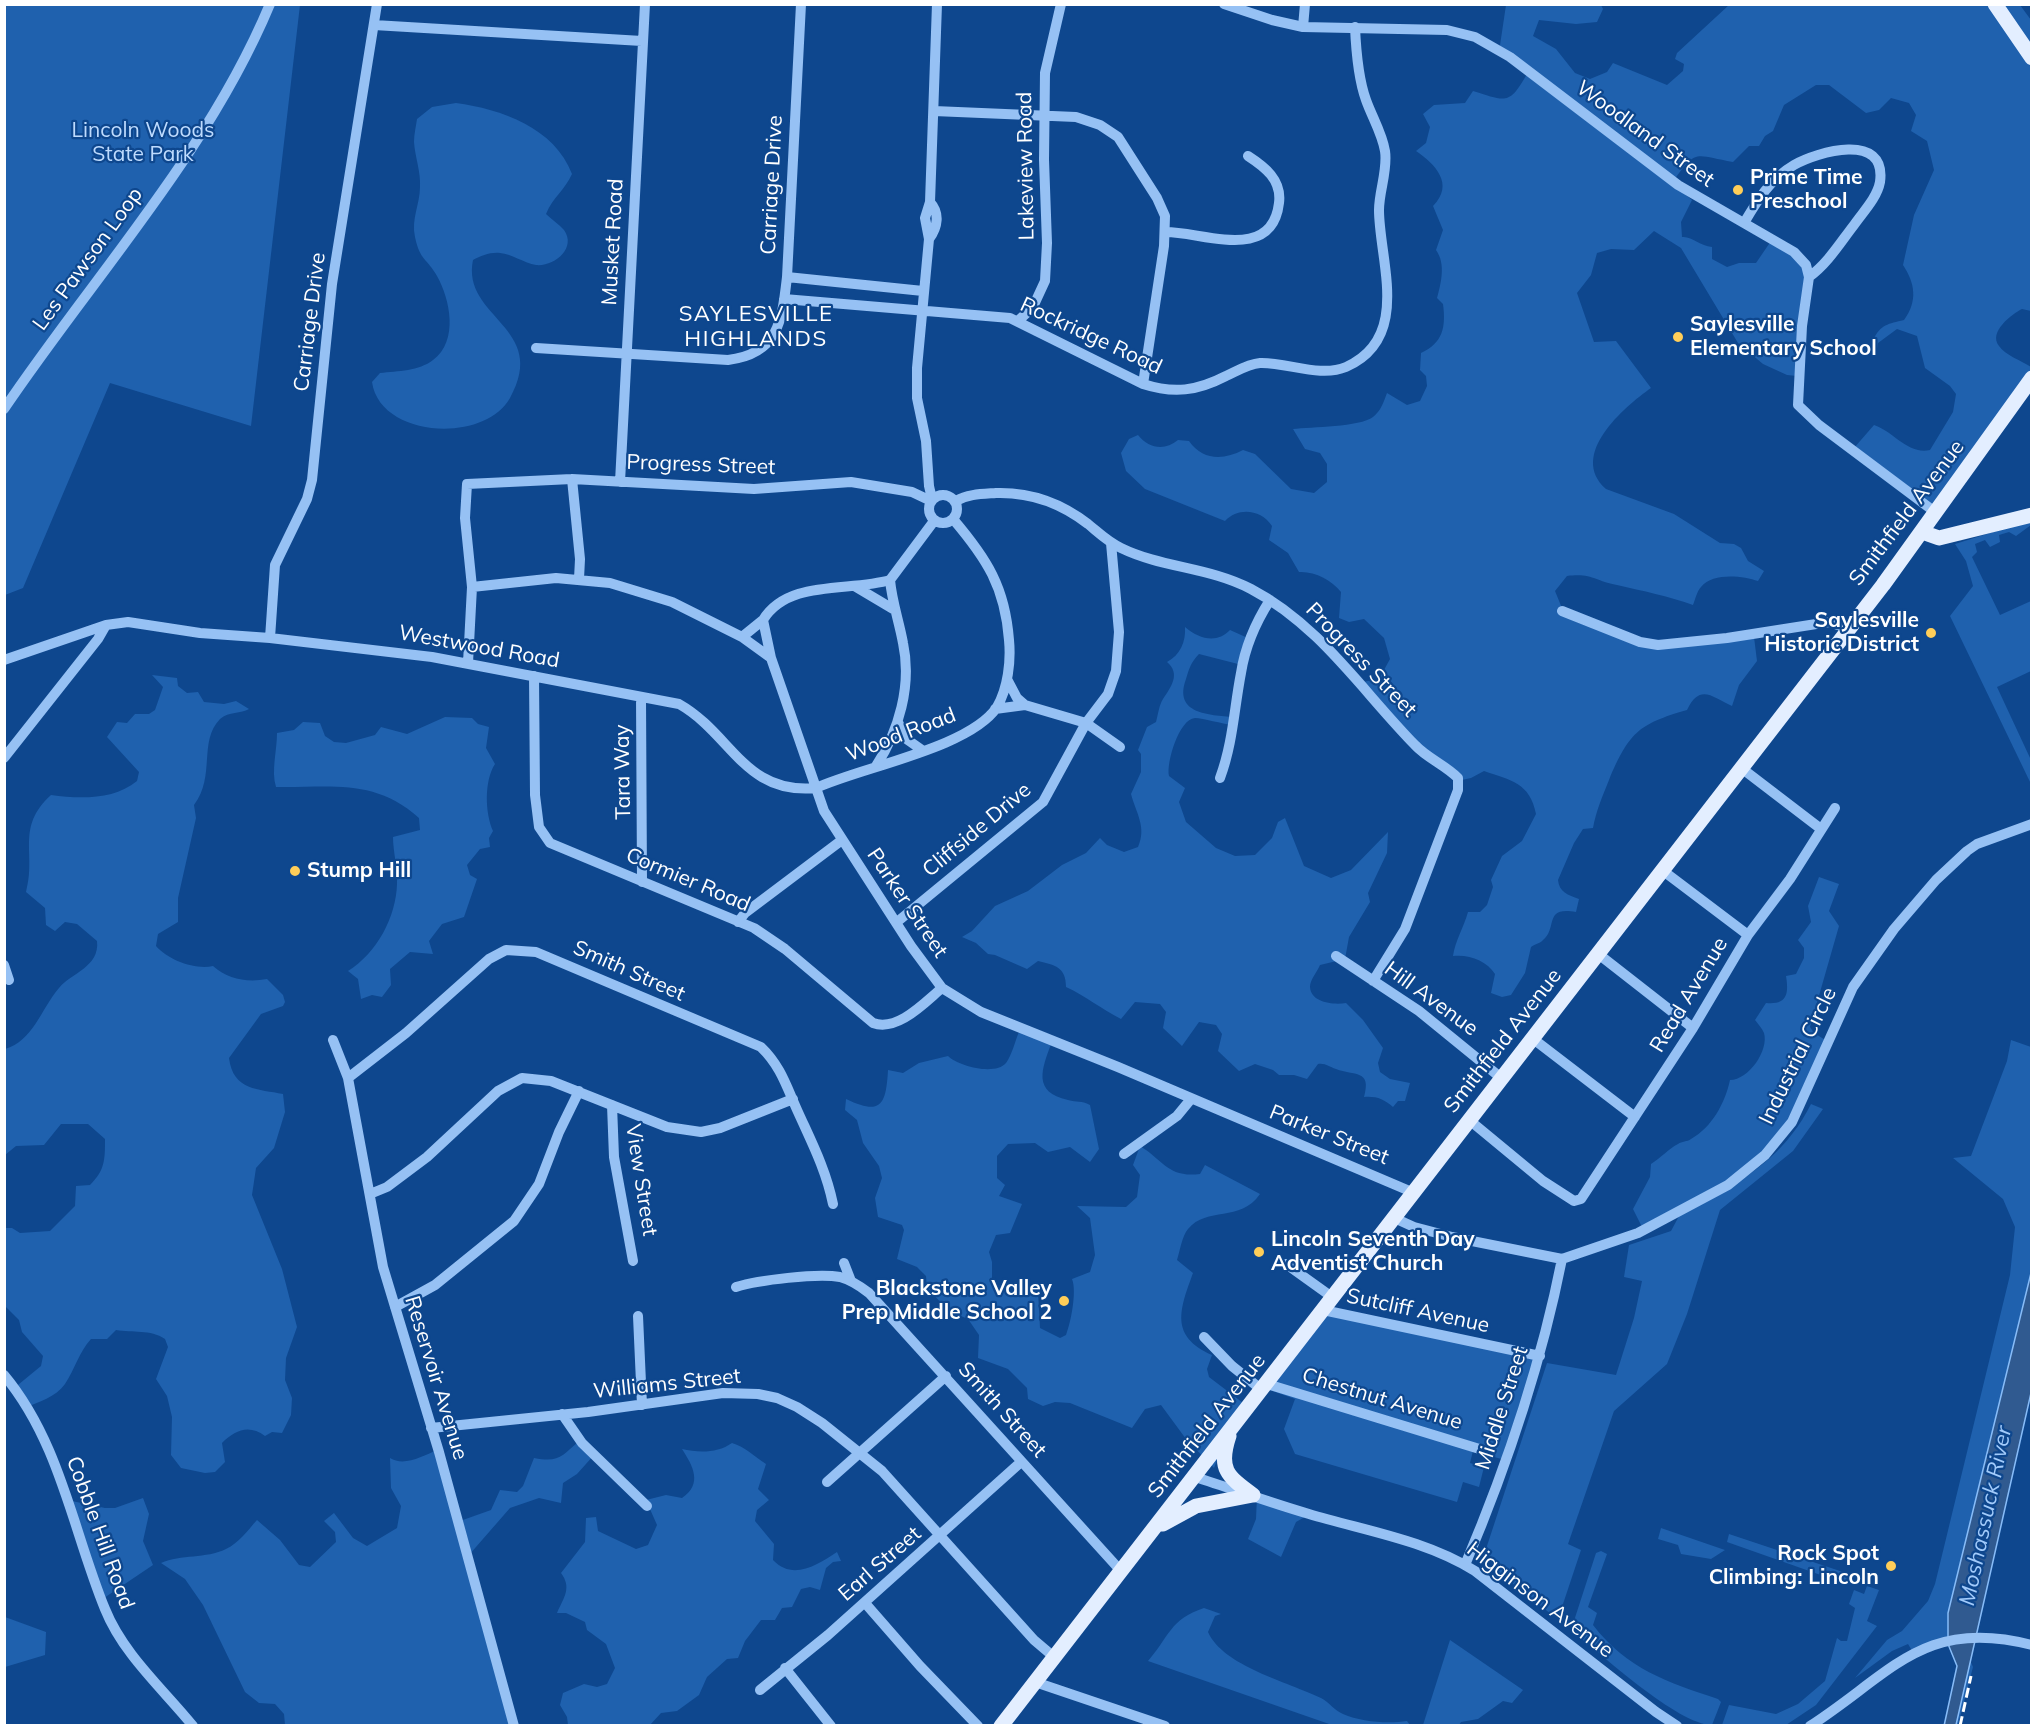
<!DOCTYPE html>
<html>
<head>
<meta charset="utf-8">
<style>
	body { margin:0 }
	#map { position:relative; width:2036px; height:1730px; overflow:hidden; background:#0e478e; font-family:Mulish,sans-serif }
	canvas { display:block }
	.frame { position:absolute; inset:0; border:6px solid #fff; pointer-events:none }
</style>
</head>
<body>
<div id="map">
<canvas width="2036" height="1730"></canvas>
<div class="frame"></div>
</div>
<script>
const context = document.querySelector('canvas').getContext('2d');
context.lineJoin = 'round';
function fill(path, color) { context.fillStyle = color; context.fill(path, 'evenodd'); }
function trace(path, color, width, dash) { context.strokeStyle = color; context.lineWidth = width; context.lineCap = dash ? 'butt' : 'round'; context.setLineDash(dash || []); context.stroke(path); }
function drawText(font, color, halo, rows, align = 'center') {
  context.font = font + ' Mulish,sans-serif'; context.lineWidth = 4.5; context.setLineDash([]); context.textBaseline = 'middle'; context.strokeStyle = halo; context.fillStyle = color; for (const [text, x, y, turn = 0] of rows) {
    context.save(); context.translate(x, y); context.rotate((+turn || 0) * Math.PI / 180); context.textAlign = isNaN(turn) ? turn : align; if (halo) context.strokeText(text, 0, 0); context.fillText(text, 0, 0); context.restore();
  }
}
const green = new Path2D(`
	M5 5H300L251 426 110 383 23 588 5 595Z
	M1506 5H1601L1603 9 1597 22 1576 24 1539 20 1533 36 1556 49 1575 73 1590 79 1607 72 1613 63 1667 85 1683 71 1684 64 1675 59 1677 53 1729 5H2020L2031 20V311L2022 309C2012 314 1988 332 1999 346 2005 355 2022 361 2031 367V378L1938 509 1854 448 1874 425C1893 431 1908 455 1930 450L1953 412 1956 394 1950 386 1925 368 1917 336 1897 329 1878 343 1877 349 1873 340C1881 324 1888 324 1904 320 1918 301 1915 283 1903 265L1914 215 1934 170 1927 141 1911 131 1916 115 1909 103 1891 98 1879 110 1866 113 1829 85H1816L1784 105 1773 131 1765 136 1759 146H1749L1733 162C1693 155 1697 148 1672 183L1692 200 1681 222 1682 237C1692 236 1700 246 1712 247V259L1727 267 1739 263H1756L1771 241 1798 260 1808 272 1797 376 1787 375 1763 364 1738 343 1681 248 1654 231 1634 250 1611 249 1597 253 1591 275 1577 293 1594 342 1616 341 1651 388C1624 407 1568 455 1606 489L1674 514 1720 543 1734 544 1741 548 1748 561 1764 571 1758 581C1743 576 1713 572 1701 587 1697 591 1695 600 1693 605 1668 596 1643 591 1617 585 1594 581 1593 573 1567 576L1555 591 1564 613 1663 648 1754 637 1757 661 1739 685 1732 706C1712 697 1700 683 1687 710 1638 724 1629 733 1609 780 1603 795 1596 811 1593 828L1583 829 1574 843 1558 880C1559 892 1568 895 1579 899L1576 912C1543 906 1558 928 1543 940 1541 943 1535 944 1531 947L1525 973 1511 995 1502 997 1491 993 1495 974C1487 961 1469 954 1453 956 1455 941 1464 927 1468 912H1480L1487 905 1493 887 1491 880 1502 856 1522 841 1536 814C1530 783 1511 780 1484 771L1471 778 1457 781 1357 683 1379 679 1390 659 1384 638 1364 619 1349 622 1339 618 1341 592C1332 580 1314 571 1299 572L1288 553 1269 540 1272 526C1261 509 1238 507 1225 521L1145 489 1126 471 1121 453 1129 439 1138 435C1149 449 1165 451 1178 440L1189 441C1203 461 1224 460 1243 450L1255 454 1291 489 1314 493 1327 482V464L1320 453 1305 449 1293 429C1311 427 1360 427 1373 417 1381 411 1384 401 1387 393L1407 405 1420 401 1427 386 1426 376 1420 370 1421 353C1443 343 1446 327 1443 304L1437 298C1441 283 1446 264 1436 250L1443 230 1433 206C1455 184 1435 164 1416 151L1426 143 1430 127 1423 114 1434 105 1465 103 1473 91C1506 101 1509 106 1527 74L1499 52Z
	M456 103C501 109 555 128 572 174 565 190 553 197 546 214 551 219 559 224 564 230 577 248 554 267 536 265 524 263 512 254 500 253 490 252 481 256 473 260 461 318 550 327 510 398 484 444 380 438 372 382L380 373C398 371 419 371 433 360 459 341 450 299 437 276 427 258 420 261 415 237 411 219 420 204 420 187 421 172 415 157 414 142 414 134 416 126 417 119L432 107Z
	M2031 520V525L2016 536 2009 532 1999 535 2000 542 1990 547 1985 540 1975 544 1977 552 1972 557 2000 615 2031 601V671L1997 687 2031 760V784L1950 616 1973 586 1966 561 1955 544Z
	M1185 627C1199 639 1217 644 1230 630L1250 639 1238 664 1199 654C1191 662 1189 669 1186 679 1173 714 1209 715 1234 717L1233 725C1222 724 1203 718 1195 718 1179 719 1166 763 1169 776L1185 788 1179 802 1186 822 1216 848 1235 856 1255 855 1272 838 1278 822 1285 818 1304 866 1331 878 1351 870 1388 832 1387 853 1368 893 1370 902 1349 937 1345 959 1320 965C1317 972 1310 980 1310 987 1311 1003 1334 1005 1346 1003L1363 1020 1383 1048 1378 1063 1380 1072 1390 1079 1410 1083 1405 1101H1398L1393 1107C1384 1099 1376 1096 1364 1097 1372 1069 1354 1076 1336 1069 1329 1067 1326 1063 1318 1064L1307 1079 1294 1075H1279L1273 1070 1255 1064 1239 1071 1218 1051 1222 1034 1216 1025 1199 1022 1182 1046 1163 1028 1166 1012 1160 1004 1135 1002 1121 1019C1101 1009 1086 996 1066 987 1066 967 1055 965 1038 961L1027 969 995 955 988 954 976 943 962 937 972 931 995 906 1028 891 1062 865 1086 853 1100 838 1107 845 1124 852 1138 847C1147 827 1136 813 1131 794L1141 772V754L1138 750 1147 727 1156 722C1158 715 1159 705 1163 699 1171 687 1181 674 1167 662 1180 655 1186 642 1185 627Z
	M152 675 177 678 178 686 187 693 198 692 204 702 224 704 236 701 249 709C241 714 229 711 220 719 198 742 216 776 194 805L196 818 178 898V922L158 934 156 946C168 960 195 970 213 966 228 979 247 983 267 979L283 995 285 1002 283 1006 261 1014 229 1058C233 1091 259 1089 283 1094L285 1112 274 1148 256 1168 252 1195 282 1269 297 1327 286 1358 285 1380 292 1398 291 1415 282 1433 272 1432 265 1436C249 1424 235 1430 222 1443L225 1462 215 1472 205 1473 181 1468 171 1455 172 1417 167 1396 156 1379 168 1347 165 1339C150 1329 133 1333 116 1330L107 1339H91C79 1352 75 1369 65 1384 56 1397 38 1402 25 1408L13 1389 41 1366 43 1356 22 1332 19 1320 5 1306V1228H12L20 1233 50 1231 75 1206 76 1186 90 1185C105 1170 105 1160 105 1139L88 1124H61L44 1145 16 1146 5 1155V1049C33 1041 41 1009 59 988 71 973 100 967 97 941L77 924 65 922 55 931 46 925 45 908 26 892C37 853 15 828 51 795 80 799 114 800 137 781L139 772 107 737 117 722 127 723 135 714H149L155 710 163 687Z
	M445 717 472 718 478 724 489 727 486 748 495 764C484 781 485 813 493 831L489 838 490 847 480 849 467 865 470 875 477 879 464 917 442 924 429 941 433 954 410 952 390 969 391 985 382 997 372 995 361 999 358 979 348 971C377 953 396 917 397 884 398 869 393 852 393 837L420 830 419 818C374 778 332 788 276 787 271 771 277 751 277 733L294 730 303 722 320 723 325 736 334 742 346 743 375 735 381 727 407 734Z
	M1819 877 1839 884 1829 911 1839 926 1810 1027 1814 1033 1827 1041 1783 1137 1712 1197C1755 1174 1789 1148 1811 1104L1823 1109 1793 1151 1720 1210 1687 1314 1667 1364 1614 1411 1568 1544 1581 1550 1561 1610 1551 1614 1498 1572 1485 1552 1547 1363 1616 1375 1634 1318 1642 1281 1624 1277 1629 1245 1671 1231 1679 1216 1644 1231 1633 1209 1650 1177 1651 1164C1661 1158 1668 1149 1678 1144 1682 1141 1687 1142 1691 1139 1712 1127 1725 1103 1730 1080 1749 1080 1769 1050 1764 1033 1762 1028 1758 1024 1755 1020L1766 1003C1787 1005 1789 994 1786 976L1796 974 1804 958V948L1798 940 1811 922 1808 906Z
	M1019 1032 1051 1044C1042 1069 1032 1092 1068 1100 1077 1103 1081 1100 1090 1105L1099 1149 1090 1162 1070 1147 1048 1152 1035 1143 1008 1144 997 1156V1178L1005 1185 999 1196 1022 1204 1010 1233 996 1235 989 1252 992 1262V1282L1014 1292 1038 1291 1040 1328 1060 1338 1066 1335C1071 1322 1077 1291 1072 1279L1090 1272 1095 1255 1090 1218 1077 1206 1126 1207 1137 1197 1140 1175 1133 1165 1140 1146C1163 1160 1168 1178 1200 1174L1205 1165 1260 1194C1240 1223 1207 1206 1188 1229 1182 1236 1180 1251 1177 1260L1193 1273C1180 1309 1169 1336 1212 1355L1207 1369 1209 1377 1247 1406 1219 1455 1214 1468 1186 1439 1161 1405 1145 1409 1132 1428 1070 1403 1055 1402 1043 1406 1028 1399 1027 1388 1008 1369 978 1358 979 1335 968 1319 949 1311 927 1288 926 1276 917 1267 897 1259 904 1230 902 1225 878 1217 875 1198 882 1178 879 1166 863 1143 857 1120 845 1110 846 1099C880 1115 886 1107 888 1070L903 1073 919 1063 948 1056C958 1066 995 1076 1006 1063 1012 1055 1015 1041 1019 1032Z
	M2011 1040 2031 1047V1273L2022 1309 1961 1639 1973 1667 1958 1725H1944L1957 1666 1948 1644 1914 1654 1908 1644 1892 1651 1855 1678 1887 1640 1902 1631 1928 1601 1935 1584 2010 1275 2015 1227 2003 1199 1953 1158 1971 1156 2007 1061Z
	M1323 1310 1540 1356 1505 1460 1473 1451 1470 1463 1484 1467 1479 1487 1463 1482 1457 1502 1295 1454 1284 1429 1295 1399 1264 1388Z
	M579 1441 594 1455 577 1474 563 1483 561 1503 539 1498 510 1508 469 1555 515 1725H285L284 1714 275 1704 259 1703 245 1692 203 1605 185 1579 161 1563C181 1554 206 1559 226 1549 239 1543 248 1530 257 1520L280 1540 299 1565 310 1567 336 1542 335 1532 324 1521 334 1513 353 1538 367 1546 397 1528 401 1506 391 1488 390 1458C404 1467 423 1456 437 1450L460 1521 491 1510 500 1490 517 1492 523 1486 534 1458C559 1463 562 1456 579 1441Z
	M732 1443C745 1447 754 1456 766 1464L758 1489 769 1500 757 1510 755 1521 774 1544 773 1560C793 1581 817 1565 837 1552L841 1561 833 1562 826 1568 820 1590 810 1587 801 1589 792 1607 782 1608 775 1620H761L745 1641 738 1658 727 1659 707 1677 699 1695 677 1711 661 1713 650 1725H568L567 1717 560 1705 563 1693 584 1684 597 1687 607 1684 615 1668 606 1644 587 1630 585 1622 566 1613H557C564 1597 572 1588 561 1573L585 1542 586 1518 596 1517 598 1531 636 1549 648 1545 657 1525 646 1500 666 1495 682 1498C703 1484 693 1466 682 1449 699 1453 718 1453 732 1443Z
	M1257 1496 1310 1514 1296 1522 1281 1557 1248 1539 1256 1519Z
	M143 1498 149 1514 143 1541 153 1565 101 1600 72 1501 105 1508H115Z
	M1661 1528 1722 1549 1725 1550 1711 1559 1681 1554 1678 1545 1658 1539Z
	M1729 1534 1852 1575 1849 1585 1727 1542Z
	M1601 1551 1607 1554 1588 1607 1597 1613 1593 1625C1627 1669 1667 1682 1718 1699L1721 1702 1712 1725C1678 1725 1600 1653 1571 1630L1596 1553Z
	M1867 1586 1879 1590 1867 1621 1877 1626 1816 1705 1786 1725H1722L1729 1705 1776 1714 1798 1704 1825 1681 1837 1638 1841 1641H1847L1855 1608 1849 1604 1854 1590 1864 1594Z
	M1204 1608 1221 1614 1215 1616 1208 1632C1223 1666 1288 1682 1321 1698 1329 1702 1335 1711 1343 1714 1361 1722 1388 1724 1407 1721L1410 1725H1332L1148 1661C1169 1637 1170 1619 1204 1608Z
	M5 1617 46 1632 45 1655 5 1667Z
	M1450 1640 1523 1690 1512 1703 1503 1701 1478 1719 1461 1722 1459 1725H1423Z`);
const water = new Path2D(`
	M2031 1273V1393L1956 1725 1944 1726 1957 1666 1948 1644V1613Z`);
const minor = new Path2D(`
	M1224 4 1272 20 1303 27 1447 30 1475 37 1510 57 1678 185 1794 252 1806 265 1809 277 1802 326 1798 405 1819 425 1935 512
	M374 25 642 41
	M1303 27 1305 4
	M934 111 1076 117 1100 125 1118 137 1157 198 1165 216 1164 246 1143 384
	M930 202C940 213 938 227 929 239L917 368V398L926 441 929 486 932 499
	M1744 223C1757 201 1770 179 1794 165 1817 152 1887 131 1880 182 1877 198 1863 212 1854 225 1840 243 1828 263 1809 277
	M1166 232C1203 232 1272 263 1279 203 1282 180 1265 167 1248 156
	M929 239 925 218 930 202 937 4
	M787 277 923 291
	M784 299 1010 318 1143 384C1174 394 1197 391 1226 376 1237 371 1248 364 1260 363 1287 362 1320 378 1346 367 1412 338 1379 260 1379 210 1379 191 1388 170 1385 151 1382 133 1372 117 1366 100 1358 78 1356 50 1355 27
	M1019 320 1033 307 1045 281 1047 243 1044 160 1045 73 1061 4
	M536 348 728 360C779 354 782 320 787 277L801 4
	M4 409C93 277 208 153 270 4
	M572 479 580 559 579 579
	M620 482 645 4
	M929 509a14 14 0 1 1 28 0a14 14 0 1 1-28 0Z
	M956 501C968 494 982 494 996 493 1030 492 1061 503 1088 524 1099 533 1108 542 1121 548 1162 568 1209 567 1251 589 1320 625 1362 691 1415 745 1427 758 1445 765 1458 778V790L1405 929 1373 981
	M890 580 934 521
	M472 587 556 578 610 583 672 602 742 637 771 658 824 811 911 946 942 988 981 1012 1118 1067 1412 1192
	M856 587 893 609
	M1562 611 1640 642 1658 645 1727 638 1829 622 1847 628
	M742 637 763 620
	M270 638 275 565 307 499 312 480 332 284 377 4
	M771 658 763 620C788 579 849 592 890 580
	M4 660 106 625 128 622 200 633 270 638 432 657 679 704C732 734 744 795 816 788 861 767 970 748 997 707 1008 688 1011 661 1009 640 1005 587 987 559 953 519
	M468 663 472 587 465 518 467 484 572 479 754 489 851 482 912 492 931 501
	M534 676 535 795 539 827 550 843 754 928 785 949 873 1023C898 1032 925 1002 942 988
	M1007 679 1017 698 1025 705 1086 723 1120 747
	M641 697 642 882
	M995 709 1025 705
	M898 722 905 738 922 750
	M4 758 98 639 106 625
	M876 766C899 731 912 685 903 643 899 621 892 602 890 580
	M1740 767 1821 829
	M1220 778C1233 743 1234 709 1241 673 1245 647 1256 622 1270 600
	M1662 870 1748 935
	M738 922 745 913 842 840
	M897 922 1043 802 1086 723 1108 694 1116 671 1119 632 1111 543
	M1597 953 1693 1028
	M1336 956 1419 1011 1500 1077
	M4 965 9 980
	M1532 1038 1635 1117
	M333 1040 348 1078 383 1267 439 1452 514 1726
	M348 1078 406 1033 489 959 506 950 536 952 761 1047C781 1066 787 1088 798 1112 812 1143 826 1170 833 1204
	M612 1105 614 1157 633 1261
	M1468 1119 1543 1181 1574 1201 1581 1199 1693 1028 1748 935 1790 879 1835 808
	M1124 1154 1177 1116 1191 1099
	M370 1194 387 1187 427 1157 498 1091 522 1078 551 1081 667 1127 701 1132 720 1128 793 1099
	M1392 1217 1414 1227 1452 1237 1562 1259 1638 1233 1728 1185 1765 1155 1792 1122 1853 987 1894 929 1936 880 1967 851 1977 844 2032 824
	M844 1263 851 1281
	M1286 1264 1332 1297
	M736 1287C759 1280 817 1273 840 1277 851 1280 860 1286 869 1293L1120 1570
	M395 1307 435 1285 514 1221 539 1184 559 1132 579 1091
	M1323 1310 1540 1356
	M638 1316 642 1405
	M1204 1337 1232 1366 1262 1390
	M4 1375C60 1442 73 1531 105 1609 123 1654 163 1689 193 1726
	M1267 1384 1486 1451
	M562 1414 582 1443 647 1506
	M431 1428 588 1412 723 1393 758 1394 777 1398 797 1407 822 1423 882 1471 1034 1640 1054 1657
	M1195 1477C1233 1489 1271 1503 1309 1514 1366 1531 1425 1540 1475 1571L1656 1712 1677 1726
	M827 1482 946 1376
	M1465 1565C1507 1466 1541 1365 1562 1259
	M865 1603 920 1666 978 1726
	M785 1668 831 1726
	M1035 1682 1165 1726
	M760 1690 828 1635 1021 1462
	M1810 1726C1892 1673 1924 1617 2032 1645`);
const major = new Path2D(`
	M1995 4 2032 58
	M1922 532 1939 538 2032 515
	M1229 1436C1218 1469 1227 1476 1253 1495
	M1163 1524 1196 1506 1253 1495
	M1001 1726 1883 585 2032 378`);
const rail = new Path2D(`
	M1960 1726 1971 1676`);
const markers = [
	[1738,190,6,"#ffce59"],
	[1678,337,6,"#ffce59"],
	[1931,633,6,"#ffce59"],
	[295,871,6,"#ffce59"],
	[1259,1252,6,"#ffce59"],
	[1064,1301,6,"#ffce59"],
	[1891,1566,6,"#ffce59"]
];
const parkNames = [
	["Lincoln Woods",143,131],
	["State Park",143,155]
];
const streetNames = [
	["Woodland Street",1645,134,36],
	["Lakeview Road",1026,166,-91],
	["Carriage Drive",772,185,-87],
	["Musket Road",613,242,-87],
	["Les Pawson Loop",88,259,-54],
	["Carriage Drive",310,322,-83],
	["Rockridge Road",1091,336,25],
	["Progress Street",701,465,2],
	["Smithfield Avenue",1907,513,-53],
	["Westwood Road",479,647,10],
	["Progress Street",1361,660,46],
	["Wood Road",901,735,-21],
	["Tara Way",623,772,-91],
	["Cliffside Drive",977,830,-40],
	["Cormier Road",688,880,23],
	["Parker Street",907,903,56],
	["Smith Street",629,971,24],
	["Read Avenue",1689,995,-59],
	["Hill Avenue",1431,999,36],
	["Smithfield Avenue",1503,1041,-52],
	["Industrial Circle",1798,1056,-64],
	["Parker Street",1329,1135,22],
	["View Street",641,1180,81],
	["Sutcliff Avenue",1418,1311,12],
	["Reservoir Avenue",436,1378,73],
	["Williams Street",667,1384,-6],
	["Chestnut Avenue",1382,1399,17],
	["Middle Street",1502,1408,-72],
	["Smith Street",1002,1410,48],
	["Smithfield Avenue",1207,1426,-52],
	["Cobble Hill Road",100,1533,70],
	["Earl Street",880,1564,-41],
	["Higginson Avenue",1540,1600,37]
];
const poiNames = [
	["Prime Time",1750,178],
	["Preschool",1750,202],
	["Saylesville",1690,325],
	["Elementary School",1690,349],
	["Saylesville",1919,621,"right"],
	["Historic District",1919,645,"right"],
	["Stump Hill",307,871],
	["Lincoln Seventh Day",1271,1240],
	["Adventist Church",1271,1264],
	["Blackstone Valley",1052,1289,"right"],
	["Prep Middle School 2",1052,1313,"right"],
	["Rock Spot",1879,1554,"right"],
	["Climbing: Lincoln",1879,1578,"right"]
];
const neighbourhoodNames = [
	["SAYLESVILLE",756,314],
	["HIGHLANDS",756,339]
];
const waterNames = [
	["Moshassuck River",1986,1516,-78]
];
fill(green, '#1f61ae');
fill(water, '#305a90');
trace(water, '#87bcf8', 1.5);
trace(minor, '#96c1f4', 10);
trace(major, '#e3eeff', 15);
trace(rail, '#fff', 3, [10, 4.5]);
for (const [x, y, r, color] of markers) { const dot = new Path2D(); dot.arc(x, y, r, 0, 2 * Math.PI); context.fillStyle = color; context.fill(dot); trace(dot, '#0e478e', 2); }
drawText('21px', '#bedbfe', '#0e478e', parkNames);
drawText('21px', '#fff', '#0e478e', streetNames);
drawText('bold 21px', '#fff', '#0e478e', poiNames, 'left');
context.letterSpacing = '1.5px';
drawText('22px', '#fff', '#0e478e', neighbourhoodNames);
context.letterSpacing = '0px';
drawText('italic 22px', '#a2cbfb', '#0e478e', waterNames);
</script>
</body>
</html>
